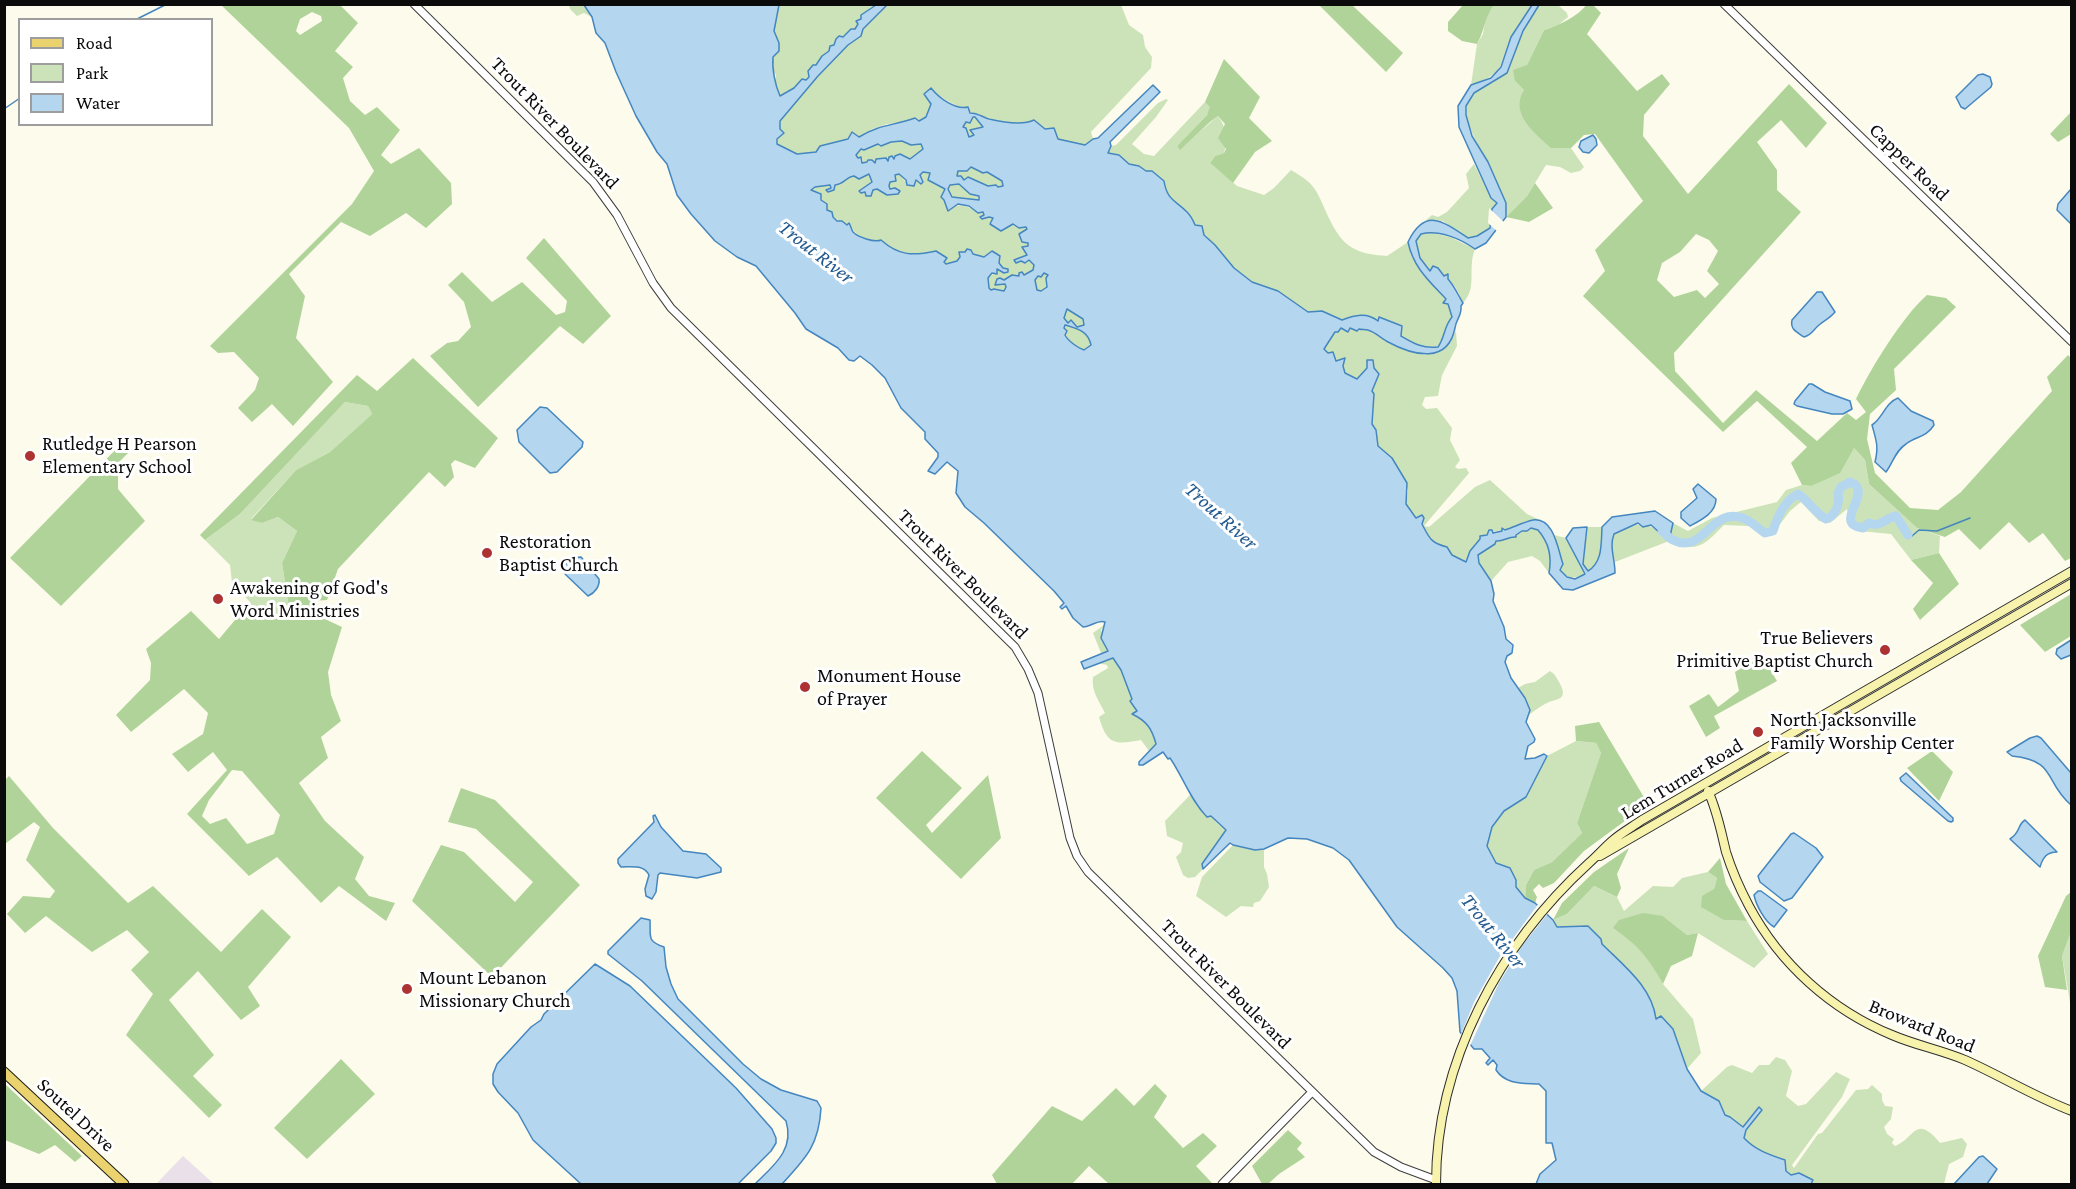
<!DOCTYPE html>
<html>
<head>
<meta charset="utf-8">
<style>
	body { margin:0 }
	#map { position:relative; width:2076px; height:1189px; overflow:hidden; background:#fdfbeb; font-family:"Crimson Pro",serif }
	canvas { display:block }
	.frame { position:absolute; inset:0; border:6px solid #0b0b0b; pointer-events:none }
	.legend { position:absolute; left:18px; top:18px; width:195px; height:108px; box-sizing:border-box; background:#fff; border:2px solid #9d9d9d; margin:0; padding:8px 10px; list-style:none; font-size:18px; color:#0b0b0b }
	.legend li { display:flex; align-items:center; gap:12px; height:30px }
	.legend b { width:30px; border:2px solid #9d9d9d }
</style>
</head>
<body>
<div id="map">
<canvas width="2076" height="1189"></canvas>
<div class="frame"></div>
<ul class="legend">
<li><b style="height:8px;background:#ead36e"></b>Road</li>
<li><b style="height:16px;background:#cce3b9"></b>Park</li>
<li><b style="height:16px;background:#b5d6ef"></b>Water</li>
</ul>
</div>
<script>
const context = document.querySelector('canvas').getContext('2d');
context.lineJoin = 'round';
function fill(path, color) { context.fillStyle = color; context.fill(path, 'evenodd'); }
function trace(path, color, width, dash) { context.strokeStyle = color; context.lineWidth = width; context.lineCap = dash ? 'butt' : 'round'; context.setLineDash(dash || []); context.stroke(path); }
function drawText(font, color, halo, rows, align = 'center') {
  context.font = font + ' "Crimson Pro",serif'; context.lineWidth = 6; context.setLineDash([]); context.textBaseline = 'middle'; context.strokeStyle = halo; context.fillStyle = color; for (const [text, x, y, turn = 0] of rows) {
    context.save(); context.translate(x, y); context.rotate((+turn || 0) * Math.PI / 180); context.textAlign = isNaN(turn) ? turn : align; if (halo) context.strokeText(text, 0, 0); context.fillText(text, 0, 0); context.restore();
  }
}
const industrial = new Path2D(`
	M183 1156 214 1184H156Z`);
const green = new Path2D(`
	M569 5H584L592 17 584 13 577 16 570 9Z
	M779 5H876L870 8 855 30 851 29 836 42 825 55 822 56 816 65H813L808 71 809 77 806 80 802 79 794 88 780 96 774 84 776 75 772 68 773 57 779 43 774 31Z
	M887 5H1121L1129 25 1143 35 1145 47 1152 57 1151 68 1091 132 1093 139 1085 145 1058 139 1054 128 1045 129 1034 120C1010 131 947 107 931 88V104L927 117 919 121 915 118 902 123 887 124 872 129 859 138 820 146 816 152 797 154 777 144 780 129V121L818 76 848 45 860 36 863 29Z
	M1494 5H1532C1525 15 1517 26 1511 37 1497 68 1507 72 1471 85L1477 44 1483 34 1486 16Z
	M1539 5H1558L1567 13 1568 17 1558 25 1544 30 1527 65 1515 81 1524 90 1551 148H1571L1584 167 1580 171 1571 173 1560 167 1546 165 1527 196 1506 217C1505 198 1496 178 1487 160 1471 132 1447 96 1494 82Z
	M1166 99 1168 100 1156 117 1132 144 1144 154 1154 156 1205 102 1211 107 1207 115 1177 146 1180 149 1218 116C1226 126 1228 140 1224 153L1215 156 1210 163 1237 186 1264 195 1274 188 1291 170C1301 176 1310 181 1316 191 1327 210 1332 234 1351 247 1362 254 1375 255 1387 256L1408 242 1411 256 1422 274 1447 299 1452 317C1444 326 1445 337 1437 347L1418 346 1401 336V326L1380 318 1379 322 1354 316 1342 320 1322 311 1308 312 1278 291 1252 282 1234 268 1215 245 1195 225 1188 213 1175 203 1165 192 1164 181 1152 171H1146L1139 166 1129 164 1119 155 1108 153 1111 146 1116 145 1158 103Z
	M973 117H975L983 127 969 137 962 127Z
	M902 141 911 145 921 144 923 149 910 159 895 158 887 161 885 158 879 160 875 163H861L863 161 862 158H858L856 155 861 149 864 150 878 144 882 146 891 142Z
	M1474 164 1491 198 1497 203 1492 209 1490 229 1477 236 1467 238 1443 221 1431 220 1418 227 1432 215 1438 217 1447 212 1469 188 1466 174Z
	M971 167 987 171 1002 181 1003 186 998 187 996 185 988 186 968 177 964 180 957 176 958 171H967Z
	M837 171H845L851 174 839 180 828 181 827 179 831 172Z
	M923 172 930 173 928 180 945 189 944 200 947 207C959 204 968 205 978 213L983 212 984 215 1026 227C1029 239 1029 251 1022 261L1029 260 1034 265 1033 270 1019 276 1012 275 1004 280 1006 287 1004 292 991 291 989 288 988 278 996 272 997 269 1002 271 1003 268 992 251 984 257 965 252 957 261 946 264 944 262 946 258 945 256 940 255 936 251C913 256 899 256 881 240 869 244 853 235 849 223L847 225C835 220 821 208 821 194L819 192H811L815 187 830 185 829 192C839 179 853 176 869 174L873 182 862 190 877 188 891 194 894 193 888 184 894 179 895 175 899 174 909 186H914L916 180 923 181 920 174Z
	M950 184H959L970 194 978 196 979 201 952 197 948 189Z
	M1428 232 1450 237 1475 249C1467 269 1478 287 1463 303 1460 299 1460 295 1457 290 1454 284 1438 268 1433 266L1430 272 1420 258 1416 241 1421 233Z
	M1044 272 1048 275 1046 278 1047 287 1041 291 1037 290 1035 280 1038 275Z
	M1067 309 1083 319 1084 325 1077 327 1074 324 1068 323 1064 318Z
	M1065 325C1078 329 1088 331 1091 345L1084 350C1073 346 1063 337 1065 325Z
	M1341 328 1368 330 1388 343 1425 355 1449 345 1456 331 1457 346 1442 375 1438 396 1425 397 1422 405 1426 409 1437 408 1452 428 1450 440 1460 460 1455 467 1458 469 1466 468 1469 473 1424 526 1429 527 1475 487 1490 480 1527 514 1540 520H1533L1505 530 1489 532 1475 544 1466 562 1452 555 1447 547C1429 543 1430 537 1422 525 1418 518 1411 511 1406 504L1408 490 1392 458 1378 446 1376 430 1372 424 1374 394 1372 391 1378 374 1367 368 1358 379 1345 373 1343 366 1324 349 1335 332Z
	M345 402 368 406 372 414 330 452 296 470 251 519 262 523 278 517 297 531 282 563 289 608 269 619 254 617 246 607 250 602 232 583 230 565 205 540 240 514Z
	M1853 447 1865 460 1869 484 1917 528 1940 536 1939 553 1911 560 1891 534 1860 531 1849 523 1847 509 1830 523 1819 521 1801 502 1790 511 1771 536H1763L1749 526 1724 525C1704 545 1697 554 1669 541L1615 562 1611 543 1614 534C1644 521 1644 519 1669 541L1673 523 1688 531 1712 518 1777 502 1786 490 1802 485 1811 486Z
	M1587 527H1602C1601 543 1603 562 1588 571L1583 564Z
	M1531 528 1538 529C1549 543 1552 556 1549 573L1540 561 1532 556 1508 562 1491 581 1479 563 1478 555 1495 544 1496 541H1500Z
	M1554 535 1566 538 1585 574C1556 588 1557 555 1554 535Z
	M1104 625 1101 630 1108 651 1101 653 1093 633Z
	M1113 657 1121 670 1132 699 1130 701 1137 711 1133 714C1147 721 1152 729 1156 744L1149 751 1141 740C1115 745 1107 745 1099 717L1105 713C1099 701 1091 691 1093 677L1108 668 1107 665 1098 663Z
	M1550 671C1555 674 1556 677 1559 682 1570 701 1556 698 1545 704 1539 707 1534 711 1529 715L1530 710 1518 688 1525 684 1535 682Z
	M1576 741 1596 743 1601 753 1577 823 1582 833 1552 862 1534 870 1526 885 1525 898 1496 863 1487 846 1492 827 1504 811 1526 797 1547 756Z
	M1191 794 1218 824 1226 830 1202 864 1203 869 1195 877 1188 878 1183 875 1176 857 1181 852 1183 843 1167 836 1165 821Z
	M1233 845 1255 850 1264 849V867L1267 874 1269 887 1260 901 1254 903 1253 907 1241 906 1226 917 1196 896 1202 877Z
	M1708 872 1717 878 1714 889 1724 920 1747 921 1768 954 1754 968 1698 933 1687 935 1663 916 1614 928 1636 944 1648 958 1663 984 1693 1019 1701 1053 1687 1069 1673 1029 1656 1020C1652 987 1624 966 1602 944L1601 939 1588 926 1557 927 1553 920 1567 914 1594 886 1617 897 1624 911 1653 886 1673 887 1682 878Z
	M2071 932V1008L2062 956Z
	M1776 1057 1785 1060 1792 1071 1786 1096 1798 1106 1806 1104 1836 1072 1850 1079 1842 1097 1792 1165 1794 1168 1818 1134 1822 1133 1856 1090 1868 1089 1872 1085 1882 1094V1100L1885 1106 1893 1107 1891 1119 1884 1127 1887 1134 1894 1139 1892 1143 1895 1146C1915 1139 1915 1113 1940 1143L1962 1138 1967 1144 1963 1157 1949 1164 1944 1184H1811L1813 1180 1799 1173 1791 1175 1786 1171 1785 1160C1769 1155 1755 1150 1744 1138L1746 1130 1761 1110 1759 1108 1743 1127 1730 1117 1725 1115 1719 1101 1701 1091 1727 1067 1732 1065 1752 1073 1759 1065H1769Z`);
const forest = new Path2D(`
	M221 5H340L358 23 335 51 353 67 343 78 350 101 365 115 377 107 400 130 381 155 391 164 419 148 451 183 452 204 426 228 406 213 370 236 341 222 289 274 305 296 296 338 333 382 293 426 272 404 252 422 238 408 255 390 259 378 234 352 218 353 210 346 352 204 374 171 349 128ZM312 12 321 16 322 21 300 35 296 31 300 19Z
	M1319 5H1352L1403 53 1386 72Z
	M1463 5H1494C1484 18 1485 30 1477 44L1462 41 1448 31V22Z
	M1586 5H1593L1601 13 1587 34 1637 91 1662 74 1670 84 1644 115 1643 136 1688 194 1789 84 1827 123 1806 148 1781 120 1757 142 1777 170V190L1801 212 1674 353 1675 371 1723 423 1756 390 1817 441 1847 413 1856 420 1866 412 1856 399C1871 368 1902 317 1927 295L1946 298 1956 307 1894 369 1896 390 1870 414 1867 439 1875 473 1910 508 1938 510 1961 492 2052 391 2047 377 2068 355 2072 359 2071 558 2065 561 2043 533 2029 543 2009 522 1980 550 1959 529 1945 537 1917 528 1869 484 1865 460 1854 448 1840 473 1811 486 1802 485 1791 463 1807 447 1757 401 1723 432 1583 296 1605 271 1595 250 1643 201 1595 134 1584 135 1571 148H1551C1535 133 1509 114 1524 90L1515 81 1513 70 1527 65 1544 30C1557 26 1579 16 1586 5ZM1696 234 1709 240 1718 251 1707 271 1719 284 1705 298 1697 290 1674 297 1657 280 1662 263 1680 252Z
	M1224 59 1260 97 1249 118 1272 141 1255 152 1233 183 1210 163 1215 156 1224 153 1226 149 1218 138 1225 124 1218 116 1210 122 1180 150 1177 146 1207 115 1210 107 1205 102Z
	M2071 112V134L2058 142 2050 134Z
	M1535 183 1553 208 1529 222 1506 217 1527 196Z
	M544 238 611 316 583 344 560 326 478 407 430 356 447 343 458 341 471 327 464 302 448 285 462 272 492 302 522 282 556 315 565 312 567 301 526 258Z
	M413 358 498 438 475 468 455 460 451 464 454 477 445 487 429 472 338 569 327 600 312 601V613L342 627 328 672 331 695 341 721 321 737 328 758 299 783 325 821 364 857 355 879 369 896 395 903 386 921 339 886 321 903 277 857 249 876 187 814 227 770 213 752 188 772 172 754 203 734 208 713 184 689 131 732 116 715 150 680 151 663 146 649 191 611 219 639 246 607 254 617 269 619 289 608 282 563 297 531 278 517 262 523 251 520 296 470 330 452 372 414 368 406 345 402 240 514 205 540 200 535 357 375 377 391ZM232 770 242 771 280 815 274 834 247 844 226 818 210 824 202 816 209 800Z
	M123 442 132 449 118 463V489L145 521 61 606 10 558Z
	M1939 553 1959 584 1920 620 1913 609 1933 583 1911 560Z
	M2071 594V636L2045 652 2020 625Z
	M1762 656 1777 681 1714 716 1720 728 1706 737 1689 706 1709 694 1718 707 1739 691 1735 672Z
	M1599 722 1648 804 1584 851 1554 883 1543 888 1539 884 1533 890 1537 897 1535 903 1525 899 1526 885 1534 870 1552 862 1582 833 1577 823 1601 753 1596 743 1576 741 1575 726Z
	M922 751 962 788 926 825 932 833 988 775 1001 838 961 879 876 798Z
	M1932 751 1953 772 1939 801 1907 768Z
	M9 776 53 828 128 903 153 886 221 952 262 909 291 937 248 987 260 1006 241 1020 198 971 169 1000 214 1055 193 1076 222 1105 209 1118 126 1035 153 994 131 970 149 952 127 930 92 952 46 916 25 933 7 914 23 896 50 898 55 891 26 860 40 827 34 822 5 844V780Z
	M461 788 495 800 580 885 492 977 412 901 441 845 464 852 515 902 533 882 476 829 448 822Z
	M1629 848 1617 874 1621 888 1617 897 1594 886 1567 914 1553 920 1562 903 1594 872Z
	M1720 858 1726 884 1747 921 1724 920 1701 907 1702 896 1714 889 1717 878 1708 872Z
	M2071 892V932L2062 956 2067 990 2045 987 2038 956 2066 896Z
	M1643 913 1663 916 1687 935 1698 933 1692 956 1671 966 1663 984C1647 956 1639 946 1613 928L1619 920Z
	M341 1059 375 1094 307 1159 274 1128Z
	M5 1084 82 1156 75 1162 55 1145 39 1154 5 1140Z
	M1155 1084 1167 1096 1154 1117 1183 1148 1203 1133 1217 1146 1196 1166 1212 1183 1211 1184H1109L1089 1166 1072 1184H997L992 1175 1052 1106 1082 1121 1116 1088 1134 1106Z
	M1288 1130 1302 1143 1297 1149 1305 1157 1279 1174 1268 1184H1262L1252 1166Z`);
const water = new Path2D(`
	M584 5H779L774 31 779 43V51L773 57C772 69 775 85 780 96L794 88 802 79 806 80 809 77 808 71 813 65H816L822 56 829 51 830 46 834 45 836 39 839 36 843 37 851 29H855L858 24 856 21 861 19V15L876 5H887L863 29 861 36 848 45 818 76 780 121V129L784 133 777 139V144L797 154 816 152 820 146 848 139 852 132 859 137C880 124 893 126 915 118L919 121 926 117 931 104 924 94 931 88C939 98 955 110 968 107L970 113C978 113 982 117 989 119 1002 122 1022 126 1034 120L1045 129 1054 128 1058 139 1085 145 1093 139 1098 138 1153 85 1160 92 1110 142 1111 146 1108 153 1119 155 1129 164 1139 166 1146 171H1152L1164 181C1167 200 1175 200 1187 212 1190 215 1193 220 1195 225L1202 226 1204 235 1215 245 1234 268 1252 282 1278 291 1308 312 1322 311 1342 320C1355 315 1367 312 1378 321L1379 317 1402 326 1401 336C1413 343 1423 349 1438 347 1445 337 1444 326 1452 317L1448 304 1443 303 1446 299C1429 281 1413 267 1408 242 1425 207 1443 221 1468 238L1477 236 1490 228 1492 209 1497 203 1491 198 1459 127 1458 106 1471 85 1491 78 1501 67 1511 37 1532 5H1539L1523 31 1507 73 1474 93 1466 106V115L1472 136 1488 162 1506 203V217L1486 243 1475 249C1461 239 1438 229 1421 234L1416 241 1420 258 1430 271 1433 266 1438 268 1444 276 1448 274V279C1455 287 1458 295 1463 303L1461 306C1462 316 1456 319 1455 328 1448 364 1414 356 1388 342 1382 339 1375 332 1368 330 1365 329 1362 330 1359 329L1357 331 1350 328 1348 332 1341 328 1338 332H1335L1324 349 1328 353 1333 352 1336 361 1345 358 1343 366 1345 373 1357 379 1367 368V360H1373L1374 368 1379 374 1372 391 1374 394 1372 424 1376 430 1378 446 1392 458 1407 483 1406 504 1416 518 1422 515 1424 518 1422 524C1429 537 1430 543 1447 547L1452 555 1466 562 1470 551 1480 539V536L1487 535 1489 530H1492L1493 533 1502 531V528L1505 530C1514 527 1524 522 1533 520 1554 517 1558 550 1563 564L1560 570 1567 577 1575 579 1585 574 1566 538 1573 528 1587 527 1583 564 1588 571C1603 562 1601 543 1602 527L1612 517 1655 511 1673 523 1669 541 1651 525 1643 527 1638 523 1614 534C1609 547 1615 558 1615 573L1573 590 1563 589 1549 573C1552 556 1549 543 1538 530L1531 528 1527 531H1522L1516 535V537C1509 536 1503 542 1496 541L1495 544 1478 555 1479 563 1491 581 1494 594 1493 601 1504 627 1506 639 1513 645 1512 653 1507 656 1505 662 1511 678 1525 698 1530 710 1526 722 1535 739 1534 742 1528 746 1525 759 1535 758 1544 754 1547 756 1526 797 1504 811 1492 827 1487 846 1496 863 1510 868 1516 880V887L1525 898 1535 903 1553 920 1557 927 1588 926 1601 939 1602 944C1624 966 1652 987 1656 1019L1661 1016 1673 1029 1687 1069 1701 1091 1719 1101 1725 1115 1730 1117 1743 1127 1759 1107 1762 1110 1746 1130 1744 1138C1755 1150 1770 1155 1785 1160L1786 1171 1791 1175 1799 1173 1813 1180 1811 1184H1536L1540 1174 1556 1160 1552 1143H1546C1546 1125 1546 1108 1546 1091L1539 1084C1523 1083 1506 1085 1496 1070L1497 1065 1493 1060 1488 1065 1486 1063 1490 1058 1482 1049H1474L1460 1032 1457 991 1452 978 1443 968 1397 927 1349 860 1333 848 1307 839 1288 838 1264 849 1255 850 1233 845 1230 843 1203 869 1202 864 1226 830 1211 816 1207 817C1191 801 1183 777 1170 758L1168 759 1163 752 1143 765H1139V762L1156 744C1152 729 1147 721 1132 714L1137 711 1130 701 1132 699 1121 670 1113 658 1084 669 1081 662 1108 651 1101 638 1105 622C1098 619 1091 627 1083 627L1073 618 1066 606 1062 609 1060 607 1064 603 1054 591 984 523 965 507 956 493 958 471 947 462 935 474 928 471 938 457V453L925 439V432L901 408 885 378 872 365 860 356 854 361 849 360 838 348 806 329 795 313 756 266 737 257 715 241 691 214 677 195 667 164 657 152 636 116 616 72 605 43 596 33 592 17ZM973 117H975L983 127 970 130 974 135 969 137 966 128 963 127 966 122 970 123ZM902 141 911 145 921 144 923 149 910 159 900 154 895 156 894 159 892 156 889 157 888 161 886 158 876 159 875 163 872 160H868L867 162 862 163 861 157 858 158 856 155 861 149 864 150 878 144 881 146 891 142ZM971 167 983 173 987 172 1002 181 1003 186 998 187 996 185 988 186 968 177 964 180 961 176H957L958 171H967ZM923 172 930 173 928 180 945 189 941 197 944 200 948 211 958 204 969 206 978 213 983 212 984 215 980 217 982 219 989 217 993 218 990 224 1001 231 1013 224 1019 228 1026 227 1027 229 1019 234 1022 242 1028 243V246L1022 247 1027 255 1014 260 1016 263 1021 261 1025 263 1029 260 1034 265 1033 270 1024 275 1022 272 1019 273V276L1012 275 1004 280 1000 278 997 279 995 285 1005 284 1006 287 1004 291 994 289 991 290 989 288 988 278 992 273 997 274V269L1004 273 1008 272V269L1003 268 999 263 1000 256 992 251 984 257 973 254 971 250 967 249 965 252H959L960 257 957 261 946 264 944 262 947 258 936 251C913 256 899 256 881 240 874 243 858 237 853 232 852 231 850 224 849 223L847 225 842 221H837L833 217 832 212 827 210V204L821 200V194L811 190 815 187 830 185 831 188 826 190 828 192 834 190 835 185C844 184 846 177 854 176L859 179 869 174 872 182 859 191 861 193 865 192 866 196H871L873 190 877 189 887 195 898 194 900 191 895 188 890 189 889 186 890 182 896 181 895 175 899 174 906 180 907 185 914 186 916 180 921 184 923 182 920 175ZM959 184 970 194 979 196V200L952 197 948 189 950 185ZM1044 273 1048 275 1046 278 1047 287 1041 291 1037 290 1035 280 1038 276 1041 277ZM1067 309 1083 319 1084 325 1077 327 1071 320 1068 323 1064 318ZM1065 325C1078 329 1088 331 1091 345L1084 350C1078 348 1068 341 1065 335L1067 331 1064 328Z
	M1983 74 1990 77 1992 84 1991 87 1965 109 1961 107 1956 97 1978 75Z
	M1593 135 1596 139 1597 145 1589 153 1583 152 1579 147 1581 141Z
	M2071 189 2072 223H2070L2057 210 2058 204Z
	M1817 292H1822L1835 312C1830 318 1825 320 1819 325 1813 330 1812 335 1804 337 1797 332 1790 330 1792 320Z
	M1809 384H1812L1825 392 1850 401 1852 409 1843 414H1832L1797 406 1794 404 1795 401Z
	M1898 398 1911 411 1933 421 1934 425C1926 438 1916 436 1906 444 1895 451 1893 463 1886 472L1875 462C1879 446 1876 440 1872 425 1883 418 1885 403 1898 398Z
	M540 407 547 408 583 442 582 447 557 472 550 473 519 442 517 430Z
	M1698 484 1716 499C1716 513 1701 520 1690 526L1681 518V512L1697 498 1693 489Z
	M581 557 599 579C600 586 595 593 588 596L565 574 563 570C565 562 573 557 581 557Z
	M2071 640V655L2061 659 2056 654 2057 649Z
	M2037 736 2041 738 2071 773V805C2043 781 2058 761 2012 756L2007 752 2030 738Z
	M1906 773 1953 818V821L1951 822 1948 821 1901 781 1900 778Z
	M655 815 661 827 683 851 706 854 721 868V872L697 878 660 873 658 875 656 892 652 899 646 896 645 889 649 875C643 864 631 867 621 867L618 863V859L654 822 653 816Z
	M2025 820 2057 852C2047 852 2043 857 2040 867L2010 839C2021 832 2017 825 2025 820Z
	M1794 833 1816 848 1823 857 1792 898 1784 901 1760 882 1758 876 1791 834Z
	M1758 891H1761L1787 910 1774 927C1765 922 1756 905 1754 895Z
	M641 918 650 920C651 936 646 941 664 947L666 967 671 984 678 999 743 1064 761 1079 781 1090 817 1101 821 1108C819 1145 806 1158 782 1184H755C773 1166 795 1150 786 1121L642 981 608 954V951Z
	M595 964 630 986 736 1088 772 1129 776 1138V1143L771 1151 738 1184H581L533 1140 518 1113 498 1092 493 1084V1074L497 1064 531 1027 541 1020 544 1014Z
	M1983 1156 1997 1169 1987 1184H1954L1979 1157Z`);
const pier = new Path2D(`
	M1489 208 1505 223 1498 232 1488 223Z
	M1539 903 1549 912 1522 946 1499 983 1469 1048 1460 1037 1474 1002 1500 956Z`);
const stream = new Path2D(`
	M135 20 167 4
	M4 109 20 98
	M1908 535 1912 536 1919 530 1937 531 1970 518`);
const river = new Path2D(`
	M1662 531C1665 533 1669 539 1673 540 1704 556 1712 504 1745 519 1752 522 1759 529 1765 533L1773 531C1777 518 1785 500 1798 494 1809 501 1815 513 1826 519 1836 516 1840 503 1838 493L1841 487 1850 482C1876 491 1830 524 1863 528L1869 523C1880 528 1885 518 1896 516L1908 535`);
const tertiary = new Path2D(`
	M414 4 593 182 617 215 653 283 671 308 1015 647 1028 669 1038 693 1070 838 1077 856 1088 872 1374 1152 1401 1167 1436 1180
	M1724 4 2072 342
	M1222 1184 1312 1092`);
const secondary = new Path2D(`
	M1708 791C1717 810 1721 831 1726 852 1732 871 1740 889 1749 906 1780 964 1831 1010 1892 1035 1915 1045 1941 1050 1965 1060 2001 1076 2035 1097 2072 1111
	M1600 856 2072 583
	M1436 1184C1436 1061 1500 944 1589 863 1597 856 1604 848 1612 841 1621 833 1632 827 1642 820L2072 571`);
const primary = new Path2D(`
	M4 1072 124 1184`);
const markers = [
	[30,456,6,"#ac3332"],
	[487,553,6,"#ac3332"],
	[218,599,6,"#ac3332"],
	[1885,650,6,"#ac3332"],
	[805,687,6,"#ac3332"],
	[1758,732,6,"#ac3332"],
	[407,989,6,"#ac3332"]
];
const streetNames = [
	["Trout River Boulevard",555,123,46],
	["Capper Road",1909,162,44],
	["Trout River Boulevard",963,574,45],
	["Lem Turner Road",1682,779,-31],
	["Trout River Boulevard",1226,984,45],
	["Broward Road",1922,1026,22],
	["Soutel Drive",76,1115,43]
];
const poiNames = [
	["Rutledge H Pearson",42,444],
	["Elementary School",42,467],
	["Restoration",499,542],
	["Baptist Church",499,565],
	["Awakening of God's",230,588],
	["Word Ministries",230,611],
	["True Believers",1873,638,"right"],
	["Primitive Baptist Church",1873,661,"right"],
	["Monument House",817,676],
	["of Prayer",817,699],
	["North Jacksonville",1770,720],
	["Family Worship Center",1770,743],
	["Mount Lebanon",419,978],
	["Missionary Church",419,1001]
];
const waterNames = [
	["Trout River",816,252,38],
	["Trout River",1221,516,42],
	["Trout River",1493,931,51]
];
fill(industrial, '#e9e0e9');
fill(green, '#cce3b9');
fill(forest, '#b0d39a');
fill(water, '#b5d6ef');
trace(water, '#4486bf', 1.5);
fill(pier, '#fdfbeb');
trace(stream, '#4486bf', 1.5);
trace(river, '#b5d6ef', 9);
trace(tertiary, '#3e3e3e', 9);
trace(secondary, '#2d2d2d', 10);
trace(primary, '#1c1c1c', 11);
trace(tertiary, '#fff', 7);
trace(secondary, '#f7f3ad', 8);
trace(primary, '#ead36e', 9);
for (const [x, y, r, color] of markers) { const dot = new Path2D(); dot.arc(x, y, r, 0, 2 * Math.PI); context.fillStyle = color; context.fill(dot); trace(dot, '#fff', 2); }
drawText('20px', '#0b0b0b', '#fff', streetNames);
drawText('20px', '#0b0b0b', '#fff', poiNames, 'left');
drawText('italic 21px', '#22598f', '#fff', waterNames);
</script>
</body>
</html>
